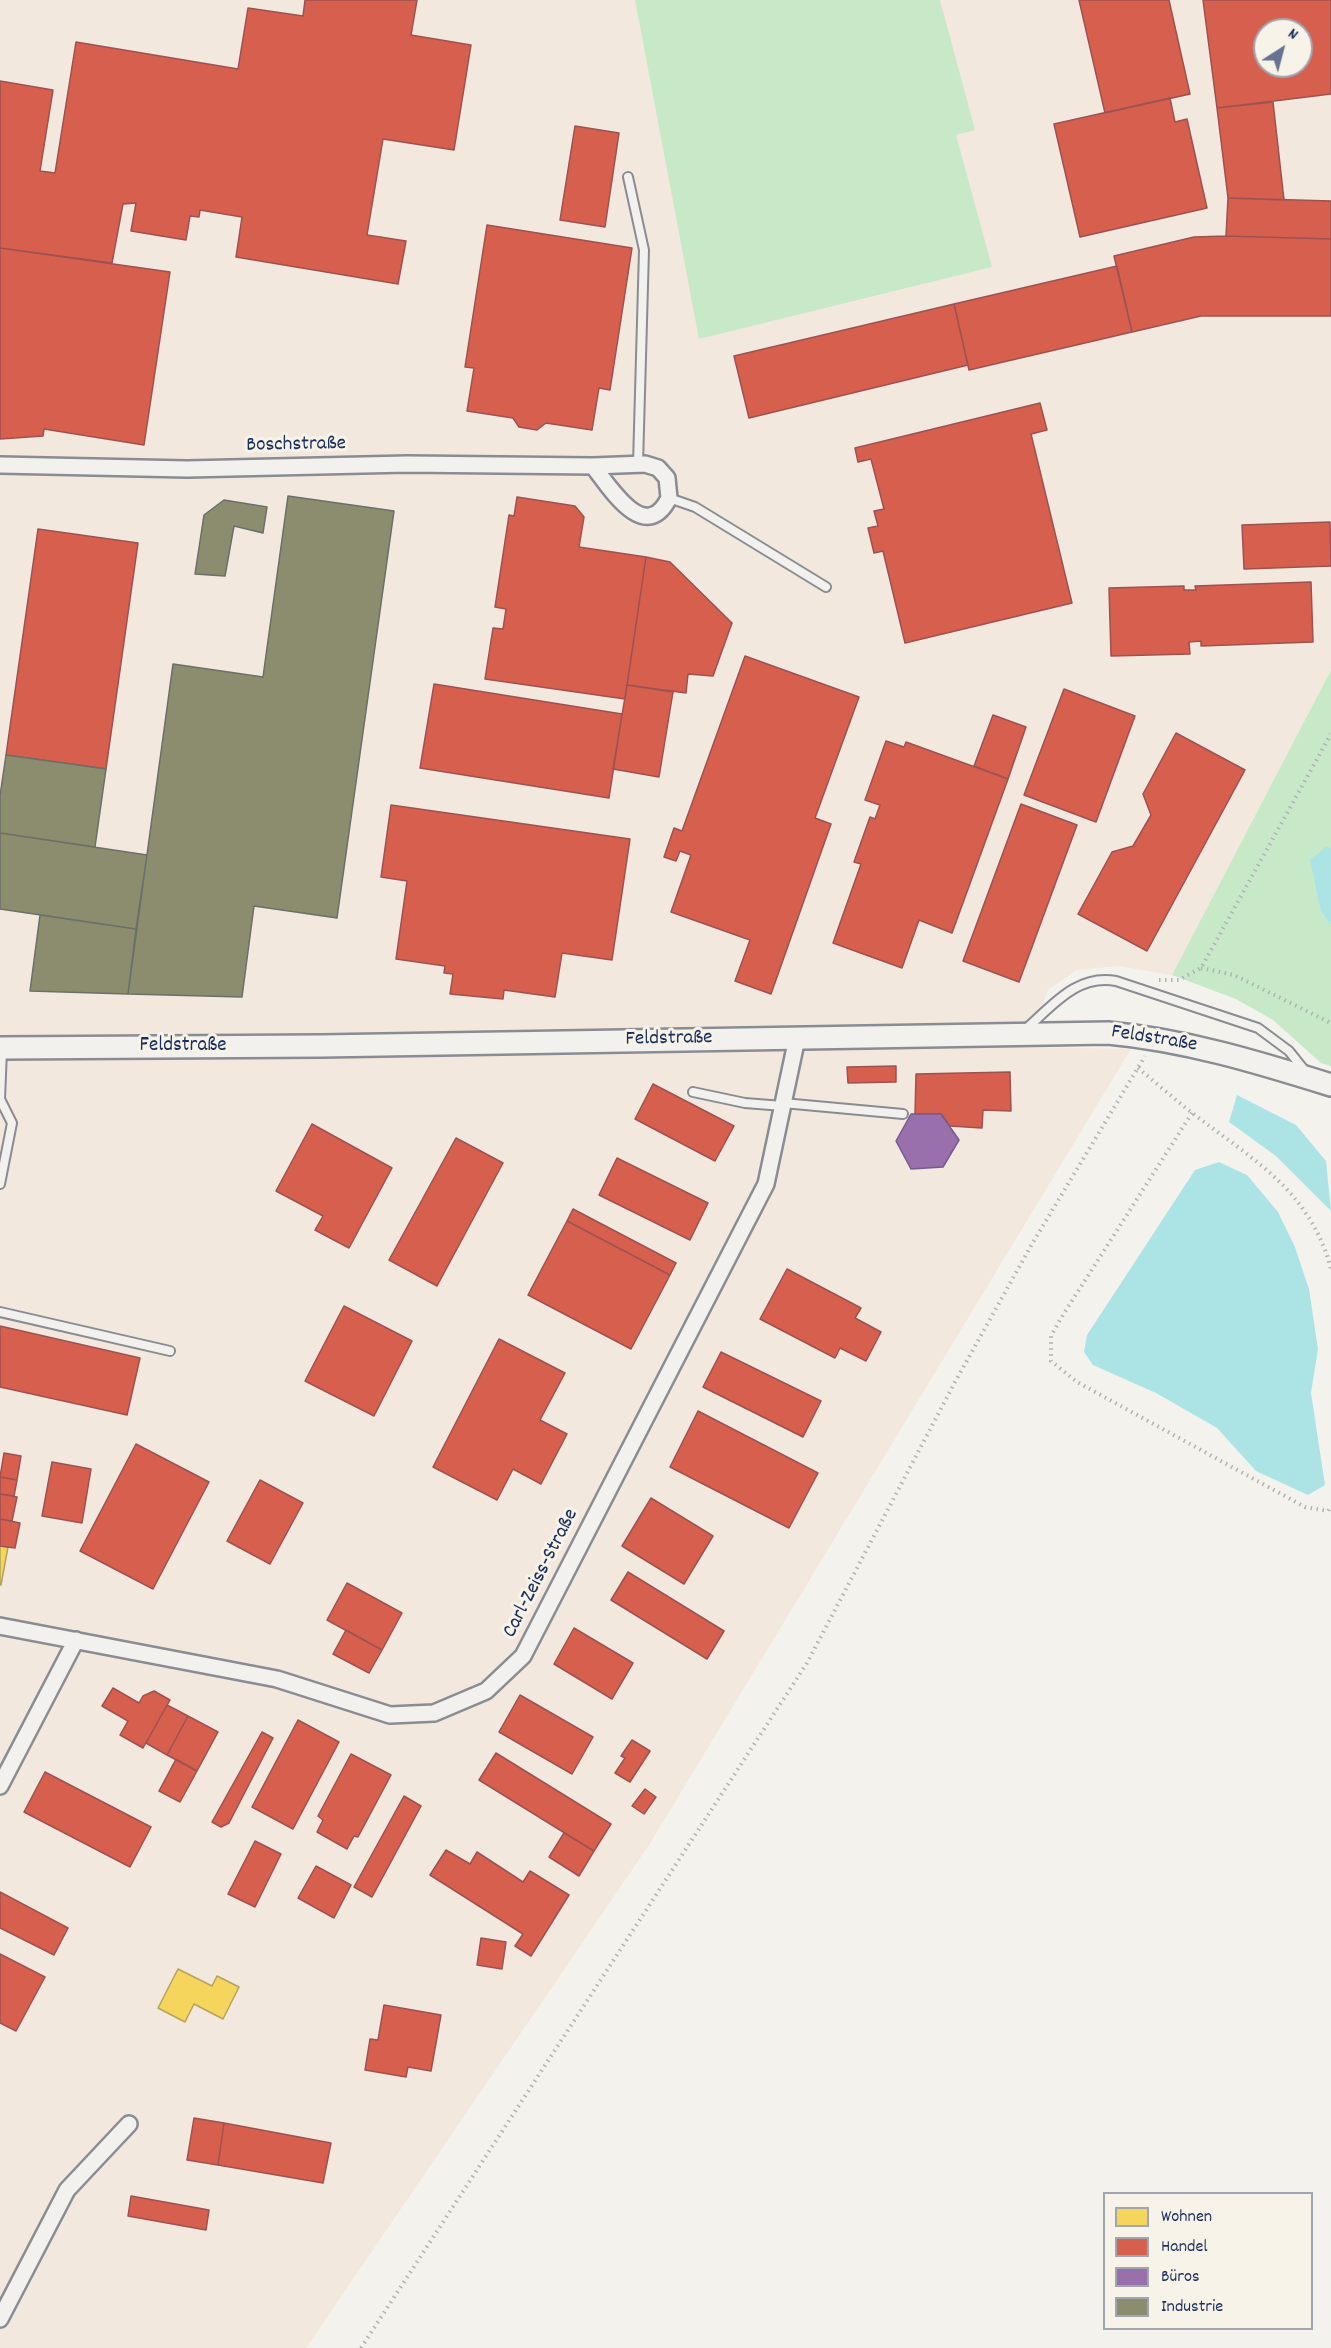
<!DOCTYPE html>
<html>
<head>
<meta charset="utf-8">
<style>
	body { margin:0 }
	#map { position:relative; width:1331px; height:2348px; overflow:hidden; background:#f4f2ec; font-family:Dekko,sans-serif }
	canvas { display:block }
	.legend { position:absolute; left:1103px; top:2192px; width:210px; height:138px; box-sizing:border-box; background:#f7f3e8; border:2px solid #9fa5b1; margin:0; padding:8px 10px; list-style:none; font-size:18px; color:#1b2f5e }
	.legend li { display:flex; align-items:center; gap:12px; height:30px }
	.legend b { width:30px; border:2px solid #9fa5b1 }
	.north { position:absolute; left:1253px; top:18px; width:60px; height:60px; box-sizing:border-box; background:#f7f3e8; border:2px solid #9fa5b1; border-radius:50%; rotate:36deg; font-size:16px; font-weight:700; line-height:24px; text-align:center; color:#1b2f5e }
	.north::after { content:''; display:block; margin:auto; width:21px; height:27px; background:#677390; clip-path:polygon(50% 0,100% 100%,50% 72%,0 100%) }
</style>
</head>
<body>
<div id="map">
<canvas width="1331" height="2348"></canvas>
<ul class="legend">
<li><b style="height:16px;background:#f6d55c"></b>Wohnen</li>
<li><b style="height:16px;background:#d6604d"></b>Handel</li>
<li><b style="height:16px;background:#9970ab"></b>Büros</li>
<li><b style="height:16px;background:#8c8c6e"></b>Industrie</li>
</ul>
<div class="north">N</div>
</div>
<script>
const context = document.querySelector('canvas').getContext('2d');
context.lineJoin = 'round';
function fill(path, color) { context.fillStyle = color; context.fill(path, 'evenodd'); }
function trace(path, color, width, dash) { context.strokeStyle = color; context.lineWidth = width; context.lineCap = dash ? 'butt' : 'round'; context.setLineDash(dash || []); context.stroke(path); }
function drawText(font, color, halo, rows, align = 'center') {
  context.font = font + ' Dekko,sans-serif'; context.lineWidth = 6; context.setLineDash([]); context.textBaseline = 'middle'; context.strokeStyle = halo; context.fillStyle = color; for (const [text, x, y, turn = 0] of rows) {
    context.save(); context.translate(x, y); context.rotate((+turn || 0) * Math.PI / 180); context.textAlign = isNaN(turn) ? turn : align; if (halo) context.strokeText(text, 0, 0); context.fillText(text, 0, 0); context.restore();
  }
}
const built = new Path2D(`
	M0 0H1331V670L1172 975 1118 966 1077 970 1048 990 1027 1047 1131 1049 649 1845 306 2348H0ZM1265 30H1301V66H1265Z`);
const green = new Path2D(`
	M635 0H940L975 130 956 135 992 267 699 339Z
	M1331 670V848L1327 846 1321 912 1331 925V1066L1321 1063 1273 1020 1236 999 1172 975Z`);
const water = new Path2D(`
	M1327 846 1331 848V925L1321 912 1310 860Z
	M1237 1095 1296 1125 1326 1161 1331 1211 1276 1156 1229 1122Z
	M1219 1162 1247 1175 1278 1212 1295 1247 1309 1289 1318 1349 1311 1393 1325 1485 1308 1495 1256 1471 1217 1428 1156 1393 1093 1365 1084 1352 1087 1335 1195 1170Z`);
const homes = new Path2D(`
	M0 1546 8 1547 1 1585H0Z
	M178 1969 212 1986 217 1976 239 1987 223 2019 194 2004 185 2022 158 2008Z`);
const shops = new Path2D(`
	M305 0H417L411 35 471 45 454 150 383 139 367 235 406 241 398 284 236 257 242 217 200 210 199 217 190 216 186 240 131 231 136 203 123 204 112 263 0 248V81L53 90 40 171 55 173 76 42 238 69 248 8 303 16Z
	M1079 0H1169L1190 94 1105 113Z
	M1203 0H1331V94L1217 108ZM1265 30H1301V66H1265Z
	M1170 98 1175 122 1187 119 1207 208 1080 237 1054 124Z
	M1273 102 1284 200 1228 198 1217 108Z
	M575 126 619 133 605 227 560 220Z
	M1228 198 1331 201V239L1226 236Z
	M487 225 632 248 610 390 599 388 592 430 546 423 537 430 519 427 513 418 467 411 474 368 465 367Z
	M1226 236 1331 239V316H1201L1132 332 1114 256 1194 237Z
	M0 248 170 272 144 445 44 429 43 436 0 439Z
	M1117 266 1132 332 969 370 954 304Z
	M954 304 968 365 749 418 734 356Z
	M1040 403 1047 430 1031 434 1072 603 905 643 883 551 874 553 868 528 878 526 874 511 884 509 871 459 858 462 855 448Z
	M517 497 575 506 584 517 579 547 646 557 625 699 485 679 493 628 503 629 506 609 495 607 509 515 514 516Z
	M1330 522 1331 566 1244 569 1242 525Z
	M38 529 138 543 106 769 6 755Z
	M646 557 670 562 732 623 713 676 688 674 686 693 627 685Z
	M1311 582 1313 642 1201 646V641L1189 642 1190 654 1111 656 1109 588 1184 586V590H1196L1195 586Z
	M745 656 859 697 815 818 831 824 771 994 735 981 750 940 671 912 691 855 680 851 676 861 664 857 674 828 682 831Z
	M434 684 622 714 609 798 420 768Z
	M627 685 673 692 659 777 613 769Z
	M1064 689 1135 716 1096 822 1024 795Z
	M993 715 1026 727 1008 779 974 766Z
	M1176 733 1245 770 1147 951 1078 914 1112 852 1133 846 1151 815 1143 794Z
	M886 741 904 747 906 742 1008 779 952 933 919 920 902 968 833 943 861 864 854 862 870 817 875 819 880 805 865 800Z
	M1021 804 1077 825 1019 982 963 961Z
	M391 805 630 839 612 960 562 953 555 997 504 990 503 999 450 994 453 974 444 973 445 966 396 959 407 881 381 877Z
	M896 1066V1082L848 1083 847 1067Z
	M1010 1072 1011 1111 983 1110 982 1128 950 1126 941 1114H915L916 1074Z
	M653 1084 734 1126 715 1161 635 1119Z
	M312 1124 392 1168 349 1248 315 1230 323 1216 276 1191Z
	M456 1138 503 1163 437 1286 389 1260Z
	M617 1158 708 1203 690 1240 599 1195Z
	M573 1209 676 1263 670 1275 567 1221Z
	M567 1221 670 1275 631 1349 528 1295Z
	M787 1269 861 1308 855 1318 881 1332 866 1361 840 1348 835 1358 760 1319Z
	M344 1306 412 1341 374 1416 305 1381Z
	M0 1326 140 1358 127 1415 0 1387Z
	M499 1339 565 1373 540 1420 567 1434 541 1484 513 1469 497 1500 433 1467Z
	M721 1352 821 1401 803 1437 703 1387Z
	M698 1411 818 1473 789 1528 670 1467Z
	M136 1444 209 1482 153 1589 80 1551Z
	M4 1453 21 1456 17 1480 0 1477Z
	M52 1462 91 1469 82 1523 42 1516Z
	M0 1477 17 1480 14 1496 0 1494Z
	M260 1480 303 1503 270 1564 227 1541Z
	M0 1494 17 1497 12 1521 0 1519Z
	M651 1498 713 1536 684 1584 622 1546Z
	M0 1519 20 1523 15 1548 0 1546Z
	M628 1572 724 1631 707 1659 611 1600Z
	M347 1583 402 1613 382 1650 327 1620Z
	M574 1628 633 1663 612 1699 554 1664Z
	M346 1630 382 1650 369 1673 333 1654Z
	M113 1688 139 1703 143 1696 154 1691 170 1700 143 1748 120 1735 128 1721 102 1706Z
	M520 1695 593 1737 572 1774 499 1732Z
	M167 1705 188 1716 167 1755 146 1743Z
	M188 1716 218 1732 197 1771 167 1755Z
	M298 1720 339 1742 293 1829 252 1807Z
	M262 1732 273 1738 229 1823 221 1827 212 1822Z
	M632 1740 650 1751 630 1782 615 1773 625 1758 621 1756Z
	M496 1753 611 1824 594 1851 479 1780Z
	M351 1754 391 1775 358 1837 354 1836 347 1849 317 1832 323 1820 318 1816Z
	M176 1759 197 1771 180 1802 159 1791Z
	M45 1772 151 1827 130 1867 24 1812Z
	M645 1789 656 1797 644 1814 632 1806Z
	M404 1796 421 1806 372 1897 354 1887Z
	M564 1833 594 1851 579 1876 549 1857Z
	M255 1841 281 1854 255 1907 228 1894Z
	M446 1850 470 1864 477 1852 523 1882 530 1871 569 1895 531 1956 515 1946 523 1934 430 1875Z
	M316 1866 351 1885 334 1918 298 1898Z
	M0 1892 68 1928 54 1955 0 1928Z
	M481 1938 506 1942 502 1969 477 1965Z
	M0 1954 45 1977 16 2031 0 2023Z
	M384 2005 441 2015 431 2071 408 2067 406 2077 365 2070 370 2039 378 2040Z
	M194 2118 224 2123 218 2165 187 2160Z
	M224 2123 331 2143 323 2183 218 2165Z
	M131 2196 209 2210 206 2230 128 2216Z`);
const offices = new Path2D(`
	M911 1114H941L959 1140 943 1167 911 1169 896 1141Z`);
const industry = new Path2D(`
	M288 496 394 511 337 918 254 906 242 997 128 994 173 664 263 677Z
	M224 500 267 507 263 533 234 526 225 576 195 574 204 515Z
	M6 755 106 769 95 847 0 833V796Z
	M0 833 147 855 136 929 0 909Z
	M40 915 136 929 128 994 30 991Z`);
const path = new Path2D(`
	M1201 968 1234 975 1331 1023
	M1159 980H1179L1201 968 1331 734
	M1138 1068C1155 1082 1173 1098 1191 1112 1250 1158 1310 1189 1331 1269
	M1192 1113 1061 1318 1051 1336V1361L1077 1382 1305 1507 1328 1511 1331 1506
	M361 2348 807 1663 955 1382 1032 1244 1145 1056`);
const lane = new Path2D(`
	M628 177 644 250 638 464
	M669 498 695 507 826 587
	M1026 1029C1053 1005 1077 974 1116 981L1258 1028 1289 1051 1305 1071
	M693 1092 745 1103 783 1106
	M783 1103 903 1114
	M0 1184 12 1123 0 1099 2 1050
	M0 1312 170 1351`);
const street = new Path2D(`
	M0 465 187 469 407 464 593 466 645 464 658 468 667 478 669 498C645 546 609 486 593 466
	M0 1626 277 1679 390 1715 434 1713 486 1691 523 1656 766 1184 797 1038
	M0 1786 76 1640
	M0 2319 67 2190 129 2124`);
const secondary = new Path2D(`
	M0 1048 321 1046 1108 1033C1185 1040 1257 1062 1331 1085`);
const streetNames = [
	["Boschstraße",296,446,-1],
	["Feldstraße",669,1040,-1],
	["Feldstraße",1154,1040,9],
	["Feldstraße",183,1047],
	["Carl-Zeiss-Straße",542,1574,-63]
];
fill(built, '#f3e8dd');
fill(green, '#c7e9c8');
fill(water, '#ace4e6');
fill(homes, '#f6d55c');
trace(homes, '#b4a35d', 1.5);
fill(shops, '#d6604d');
trace(shops, '#9e5152', 1.5);
fill(offices, '#9970ab');
trace(offices, '#735c94', 1.5);
fill(industry, '#8c8c6e');
trace(industry, '#6a7069', 1.5);
trace(lane, '#898c92', 12);
trace(street, '#898c92', 20);
trace(secondary, '#898c92', 26);
trace(path, '#b1b2b5', 4, [1.5, 4.5]);
trace(lane, '#f2f1ed', 8);
trace(street, '#f2f1ed', 15);
trace(secondary, '#f2f1ed', 21);
drawText('21px', '#1b2f5e', '#f7f3e8', streetNames);
</script>
</body>
</html>
